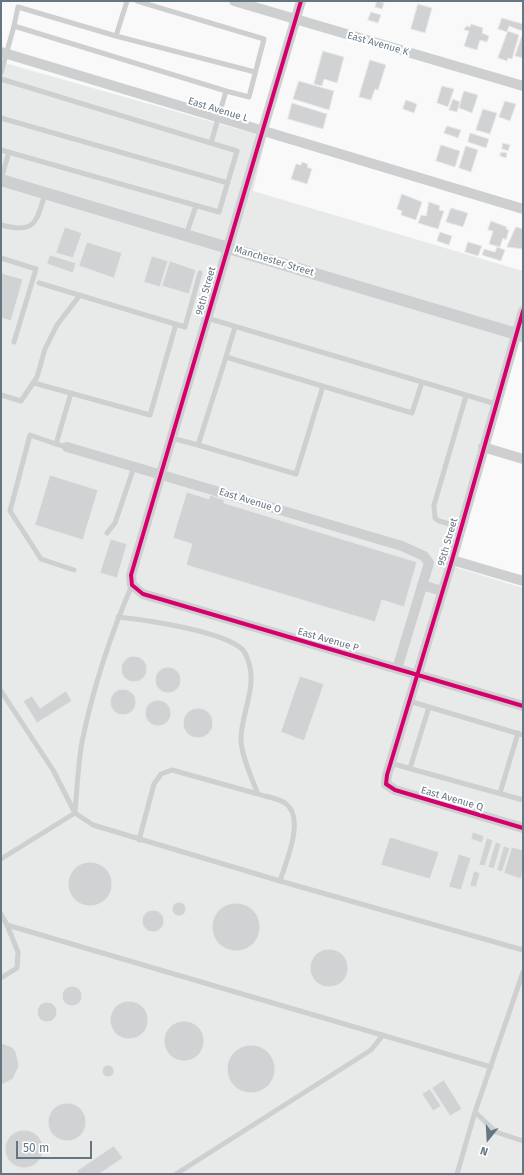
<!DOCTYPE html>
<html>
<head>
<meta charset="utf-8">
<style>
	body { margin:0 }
	#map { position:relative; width:524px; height:1175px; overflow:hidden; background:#f9f9f9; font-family:"Fira Sans",sans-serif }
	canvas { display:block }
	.frame { position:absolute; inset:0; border:2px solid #657683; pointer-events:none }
	.north { position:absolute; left:468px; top:1119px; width:40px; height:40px; -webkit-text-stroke:3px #fff; paint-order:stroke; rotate:198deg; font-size:11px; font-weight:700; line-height:16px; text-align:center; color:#657683 }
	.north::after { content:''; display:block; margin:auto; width:14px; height:18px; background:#657683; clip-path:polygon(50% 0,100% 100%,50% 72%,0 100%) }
	.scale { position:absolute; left:16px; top:1141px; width:76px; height:18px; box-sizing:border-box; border:2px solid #657683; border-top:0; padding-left:5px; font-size:12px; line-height:14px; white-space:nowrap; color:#657683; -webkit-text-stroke:3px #fff; paint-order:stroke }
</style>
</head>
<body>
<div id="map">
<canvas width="524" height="1175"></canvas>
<div class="frame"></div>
<div class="north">N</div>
<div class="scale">50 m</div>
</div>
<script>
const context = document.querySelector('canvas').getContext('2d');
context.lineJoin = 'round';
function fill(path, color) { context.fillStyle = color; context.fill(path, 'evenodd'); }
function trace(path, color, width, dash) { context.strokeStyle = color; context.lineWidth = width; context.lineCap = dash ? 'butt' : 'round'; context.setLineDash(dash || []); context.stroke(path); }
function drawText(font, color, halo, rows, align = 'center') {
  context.font = font + ' "Fira Sans",sans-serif'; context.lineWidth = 4; context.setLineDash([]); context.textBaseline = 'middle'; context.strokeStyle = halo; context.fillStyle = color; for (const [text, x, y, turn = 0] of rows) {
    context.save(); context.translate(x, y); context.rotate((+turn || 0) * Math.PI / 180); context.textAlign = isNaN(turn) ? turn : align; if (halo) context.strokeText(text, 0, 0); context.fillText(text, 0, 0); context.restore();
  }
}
const built = new Path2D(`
	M1 62 266 137 253 191 523 271V328L455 567 523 588V1174H1Z`);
const building = new Path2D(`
	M377 1 384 3 382 9 375 7Z
	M418 4 432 8 425 33 411 29Z
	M371 12 381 15 378 23 368 20Z
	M502 18 523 24 522 31 509 26 507 32 498 29Z
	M471 24 483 28 482 33 489 36 487 42 480 40 477 50 464 46 469 31 464 30 466 26 470 27Z
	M508 31 519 35 512 59 508 58 507 61 498 58Z
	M523 33V58L515 56Z
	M323 51 344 57 337 83 324 79 322 86 314 84Z
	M370 60 386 65 378 90 375 89 371 100 359 97Z
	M299 81 334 91 329 110 293 99Z
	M442 86 454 89 448 107 437 103Z
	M464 91 478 95 472 113 459 108Z
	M453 99 460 102 457 112 449 110Z
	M406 100 417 104 414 113 403 109Z
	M505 101 516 104 510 121 499 117Z
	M292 103 327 114 323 129 288 119Z
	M483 109 497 113 490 134 476 130Z
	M447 126 461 130 458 138 444 133Z
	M470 133 489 139 486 148 468 142Z
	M503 143 510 145 508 151 502 149Z
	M441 145 460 151 455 167 436 161Z
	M466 146 478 150 471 172 459 168Z
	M501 152 507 153 506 158 500 156Z
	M302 162 308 164 307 167 312 169 307 184 291 179 296 164 301 165Z
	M402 194 422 202 416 220 401 215 402 211 397 209Z
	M429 202 440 206 439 210 444 211 438 229 418 223 421 215 426 216Z
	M451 208 468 213 463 227 446 222Z
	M491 221 507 227 506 229 509 230 506 240 503 238 500 247 489 244 493 231 488 230Z
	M65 227 82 233 73 258 56 253Z
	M516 227 523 229V249L507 247Z
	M440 232 452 236 449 245 437 241Z
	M87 242 122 253 114 278 79 266Z
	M468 242 482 246 478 256 465 252Z
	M497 247 505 250 501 261 482 255 484 249 495 252Z
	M50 255 76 263 73 273 47 264Z
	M152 256 168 261 160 287 144 282Z
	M170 261 196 270 189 294 162 286Z
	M1 273 23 279 11 321 1 318Z
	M50 475 98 490 83 540 35 525Z
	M187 492 209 499 210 495 224 500V503L417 562 404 607 382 600 375 622 186 565 192 544 173 538Z
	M111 539 127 544 117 578 100 573Z
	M121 669a13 13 0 1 1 26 0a13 13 0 1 1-26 0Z
	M155 680a13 13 0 1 1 26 0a13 13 0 1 1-26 0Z
	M300 676 324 684 304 741 281 732Z
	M110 702a13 13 0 1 1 26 0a13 13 0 1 1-26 0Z
	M66 691 72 701 37 723 23 701 32 696 40 708Z
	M145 713a13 13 0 1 1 26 0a13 13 0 1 1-26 0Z
	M183 723a15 15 0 1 1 30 0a15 15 0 1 1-30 0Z
	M473 832 484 836 482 843 471 839Z
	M390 837 439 852 430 879 381 865Z
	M487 838 493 840 485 866 479 865Z
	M496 842 501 844 494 869 488 867Z
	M504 846 510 848 502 872 497 870Z
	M512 847 523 850V871L521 879 504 873Z
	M459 854 471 858 461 890 449 887Z
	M68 884a22 22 0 1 1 44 0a22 22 0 1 1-44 0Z
	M474 871 480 873 476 887 470 886Z
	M172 909a7 7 0 1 1 14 0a7 7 0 1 1-14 0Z
	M212 927a24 24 0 1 1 48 0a24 24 0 1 1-48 0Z
	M142 921a11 11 0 1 1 22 0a11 11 0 1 1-22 0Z
	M310 968a19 19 0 1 1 38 0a19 19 0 1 1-38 0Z
	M62 996a10 10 0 1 1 20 0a10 10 0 1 1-20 0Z
	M110 1020a19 19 0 1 1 38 0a19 19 0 1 1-38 0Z
	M37 1012a10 10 0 1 1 20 0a10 10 0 1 1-20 0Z
	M164 1041a20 20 0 1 1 40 0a20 20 0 1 1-40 0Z
	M1 1043 12 1047 16 1052 19 1066 13 1079 1 1085Z
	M227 1069a24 24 0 1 1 48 0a24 24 0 1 1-48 0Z
	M102 1071a6 6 0 1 1 12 0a6 6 0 1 1-12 0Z
	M444 1080 462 1109 450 1116 432 1088Z
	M430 1089 441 1106 433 1111 422 1094Z
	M48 1122a19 19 0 1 1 38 0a19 19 0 1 1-38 0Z
	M5 1149a19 19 0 1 1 38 0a19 19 0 1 1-38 0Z
	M114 1146 123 1158 99 1174H79L77 1171Z`);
const service = new Path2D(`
	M137 1 264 39 249 97 226 91
	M14 26 18 7 116 36 127 1
	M116 36 255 72
	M1 73 14 26 226 91 211 143
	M1 79 237 151 219 212 1 150
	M1 118 228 183
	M1 179 9 152
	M1 225C35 234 36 223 45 194
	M186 235 196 206
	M1 258 36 269 14 342
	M39 283 185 327 200 273
	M207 318 496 404
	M235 327 226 357 412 413 422 382
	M226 357 198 445 296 474 323 386
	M34 383 150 415 176 324
	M1 395 21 401 37 377 45 349 57 325 80 295
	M172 438 198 445
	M56 444 30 435 10 511 41 559 74 570
	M67 447 56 444 71 393
	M461 527 439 521 435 518 434 505 466 396
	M107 533 115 523 134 467
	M118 617C146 620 224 631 243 650 246 654 249 663 250 667 255 691 241 716 241 739 241 755 252 779 258 794 266 797 278 798 285 803 306 817 286 862 280 881
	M1 691 53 770 75 813 93 825 280 881 523 950
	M409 701 429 707
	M390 763 523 800
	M410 768 429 707 523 735
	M500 793 518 733
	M75 812C77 789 78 765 82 742 93 688 110 636 132 585
	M139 840 154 784 161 774 172 770 258 794
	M1 859 75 813
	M1 914 7 925 491 1067
	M1 978 17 968 18 952 7 925
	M475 1112 496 1132 523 1141
	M176 1174 371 1050 383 1035
	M457 1174 475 1112 523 972`);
const minor = new Path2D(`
	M234 1 523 86
	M301 1 131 575 132 585 143 594 523 706
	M1 52 523 209
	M523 311 452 560 387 775 386 784 395 790 523 828
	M67 447 402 546 424 556 429 563 397 669
	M483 447 523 459
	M452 560 523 581
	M422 585 442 591`);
const tertiary = new Path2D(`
	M1 180 523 336`);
const cycleway = new Path2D(`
	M301 1 131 575 132 585 143 594 523 706
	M523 311 452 560 387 775 386 784 395 790 523 828`);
const streetNames = [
	["East Avenue K",378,44,16],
	["East Avenue L",218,110,17],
	["Manchester Street",274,261,17],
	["96th Street",206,291,-74],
	["East Avenue O",250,501,17],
	["95th Street",448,542,-74],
	["East Avenue P",328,640,16],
	["East Avenue Q",452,799,16]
];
fill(built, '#e8e9e9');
fill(building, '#d0d2d3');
trace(building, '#e8e8e8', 1);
trace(service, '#cecfd0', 5);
trace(minor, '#cecfd0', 10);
trace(tertiary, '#cecfd0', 12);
trace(cycleway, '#d6006c', 4);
drawText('10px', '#657683', '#fff', streetNames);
</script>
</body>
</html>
